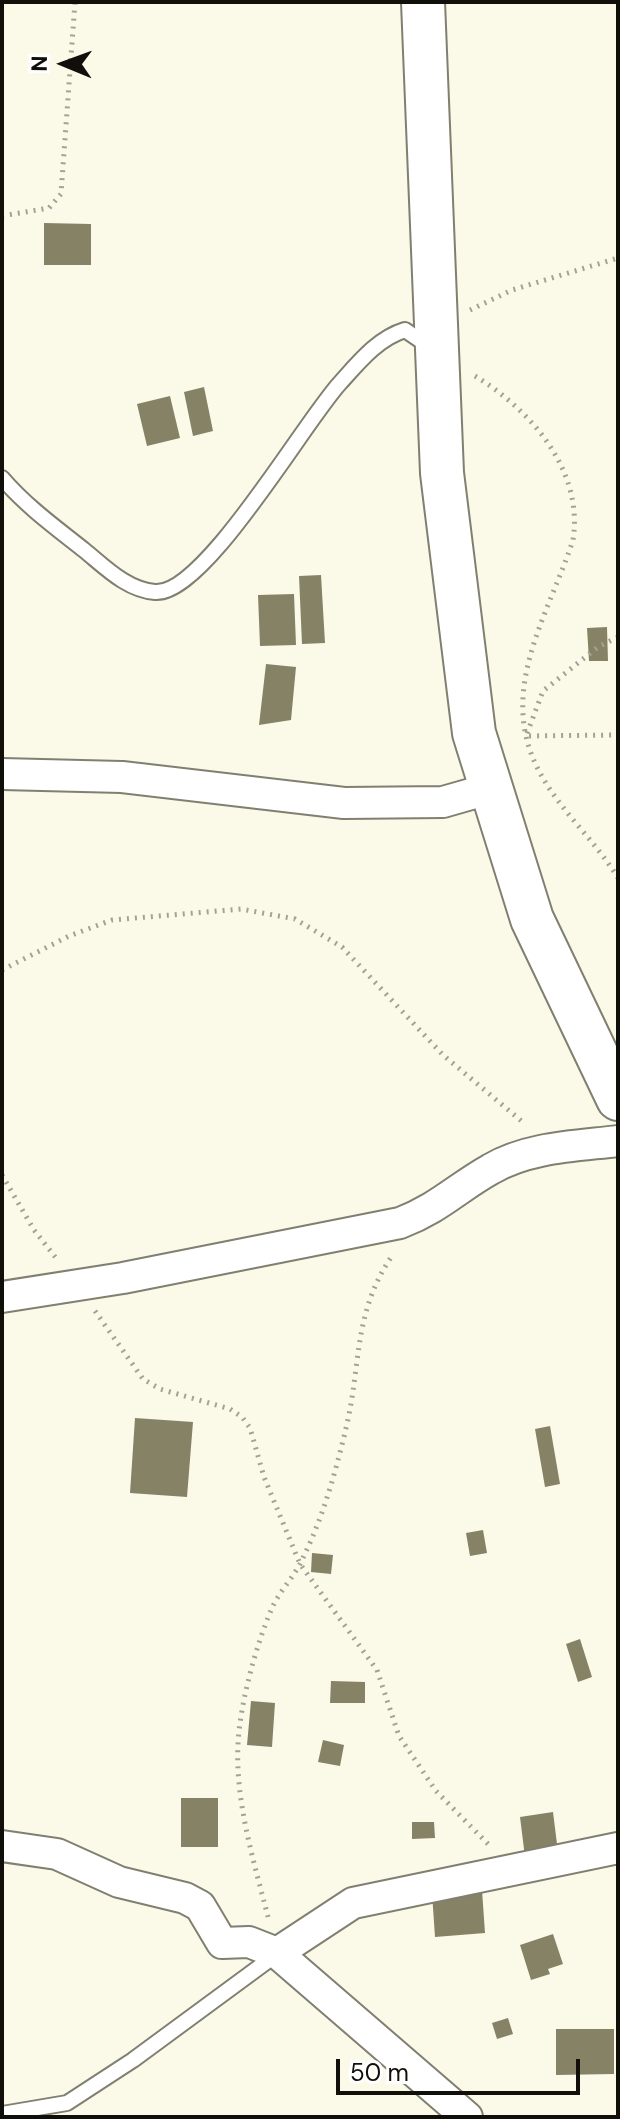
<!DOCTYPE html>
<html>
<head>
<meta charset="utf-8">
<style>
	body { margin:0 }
	#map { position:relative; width:620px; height:2119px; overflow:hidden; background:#fbfae9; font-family:"DM Sans",sans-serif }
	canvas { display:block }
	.frame { position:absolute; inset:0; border:4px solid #100f09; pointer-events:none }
	.north { position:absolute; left:24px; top:24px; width:80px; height:80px; -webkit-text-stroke:6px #fff; paint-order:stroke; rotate:271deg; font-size:22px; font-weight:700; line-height:32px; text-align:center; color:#100f09 }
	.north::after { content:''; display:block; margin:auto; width:28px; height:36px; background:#100f09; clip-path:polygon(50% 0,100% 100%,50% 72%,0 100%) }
	.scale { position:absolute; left:336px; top:2059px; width:244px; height:36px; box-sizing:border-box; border:4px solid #100f09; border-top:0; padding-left:10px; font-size:24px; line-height:28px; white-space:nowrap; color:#100f09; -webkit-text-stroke:6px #fff; paint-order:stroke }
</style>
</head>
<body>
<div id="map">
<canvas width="620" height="2119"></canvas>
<div class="frame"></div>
<div class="north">N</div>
<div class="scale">50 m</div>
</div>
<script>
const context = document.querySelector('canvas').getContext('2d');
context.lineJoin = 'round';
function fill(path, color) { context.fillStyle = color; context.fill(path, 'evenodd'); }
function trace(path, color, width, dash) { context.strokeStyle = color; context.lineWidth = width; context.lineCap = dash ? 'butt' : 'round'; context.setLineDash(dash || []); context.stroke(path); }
const building = new Path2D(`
	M44 223 91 224V265H44Z
	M204 387 213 431 193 436 184 392Z
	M170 396 180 438 147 446 137 404Z
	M321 575 325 643 302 644 299 576Z
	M294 594 296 645 260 646 258 595Z
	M607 627 608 661H589L587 628Z
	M266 664 296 667 291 720 259 725Z
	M135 1418 193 1422 187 1497 130 1493Z
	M550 1426 560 1484 545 1487 535 1429Z
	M483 1530 487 1553 470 1556 466 1533Z
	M312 1553 333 1555 331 1574 311 1572Z
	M580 1639 592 1677 578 1682 566 1644Z
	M331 1681 365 1682V1703H330Z
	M251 1701 275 1703 272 1747 247 1745Z
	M323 1740 344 1745 340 1766 318 1762Z
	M181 1798H218V1847H181Z
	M553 1812 558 1852 525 1857 520 1817Z
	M412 1822H434L435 1838 412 1839Z
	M482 1890 485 1933 435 1937 432 1893Z
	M553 1934 563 1964 548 1969 550 1974 531 1980 520 1945Z
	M508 2018 513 2034 497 2039 492 2023Z
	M556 2029H614V2074L556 2075Z`);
const path = new Path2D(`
	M2 216 49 208 61 194 75 2
	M470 310 512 290 618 258
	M475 376C531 410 584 471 573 540 549 614 497 690 538 769 558 809 595 840 618 878
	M618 637 598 647 543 691 526 736 618 735
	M2 970 69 936 112 920 241 909 295 919 342 947 443 1055 525 1124
	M2 1175 34 1230 56 1258
	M95 1311 143 1379 160 1389 230 1409 242 1417 250 1428 264 1477 300 1564 377 1670 399 1736 436 1791 488 1844
	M268 1917C254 1862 235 1801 238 1744 240 1704 256 1645 272 1608 279 1592 293 1578 301 1562 323 1518 336 1471 347 1424 361 1362 354 1311 392 1256`);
const service = new Path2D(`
	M2 478C26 506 55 527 84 550 105 567 127 590 155 592 204 596 304 422 340 383 358 363 378 338 405 330L430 347
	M2 2114 67 2103 133 2060 277 1954`);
const minor = new Path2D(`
	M2 774 122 777 344 803 443 802 492 788
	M2 1297 123 1278 400 1223C439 1208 457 1188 491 1169 528 1147 577 1146 618 1141
	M2 1846 57 1854 119 1882 185 1898 200 1906 222 1943 249 1942 277 1953 467 2117
	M277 1953 353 1903 618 1848`);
const secondary = new Path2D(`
	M423 2 442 473 474 733 532 919 618 1099`);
fill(building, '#868266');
trace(service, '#817f70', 18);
trace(minor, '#817f70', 34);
trace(secondary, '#817f70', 46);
trace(path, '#a3a295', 5, [2, 6]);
trace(service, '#fff', 14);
trace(minor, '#fff', 30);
trace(secondary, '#fff', 42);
</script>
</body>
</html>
